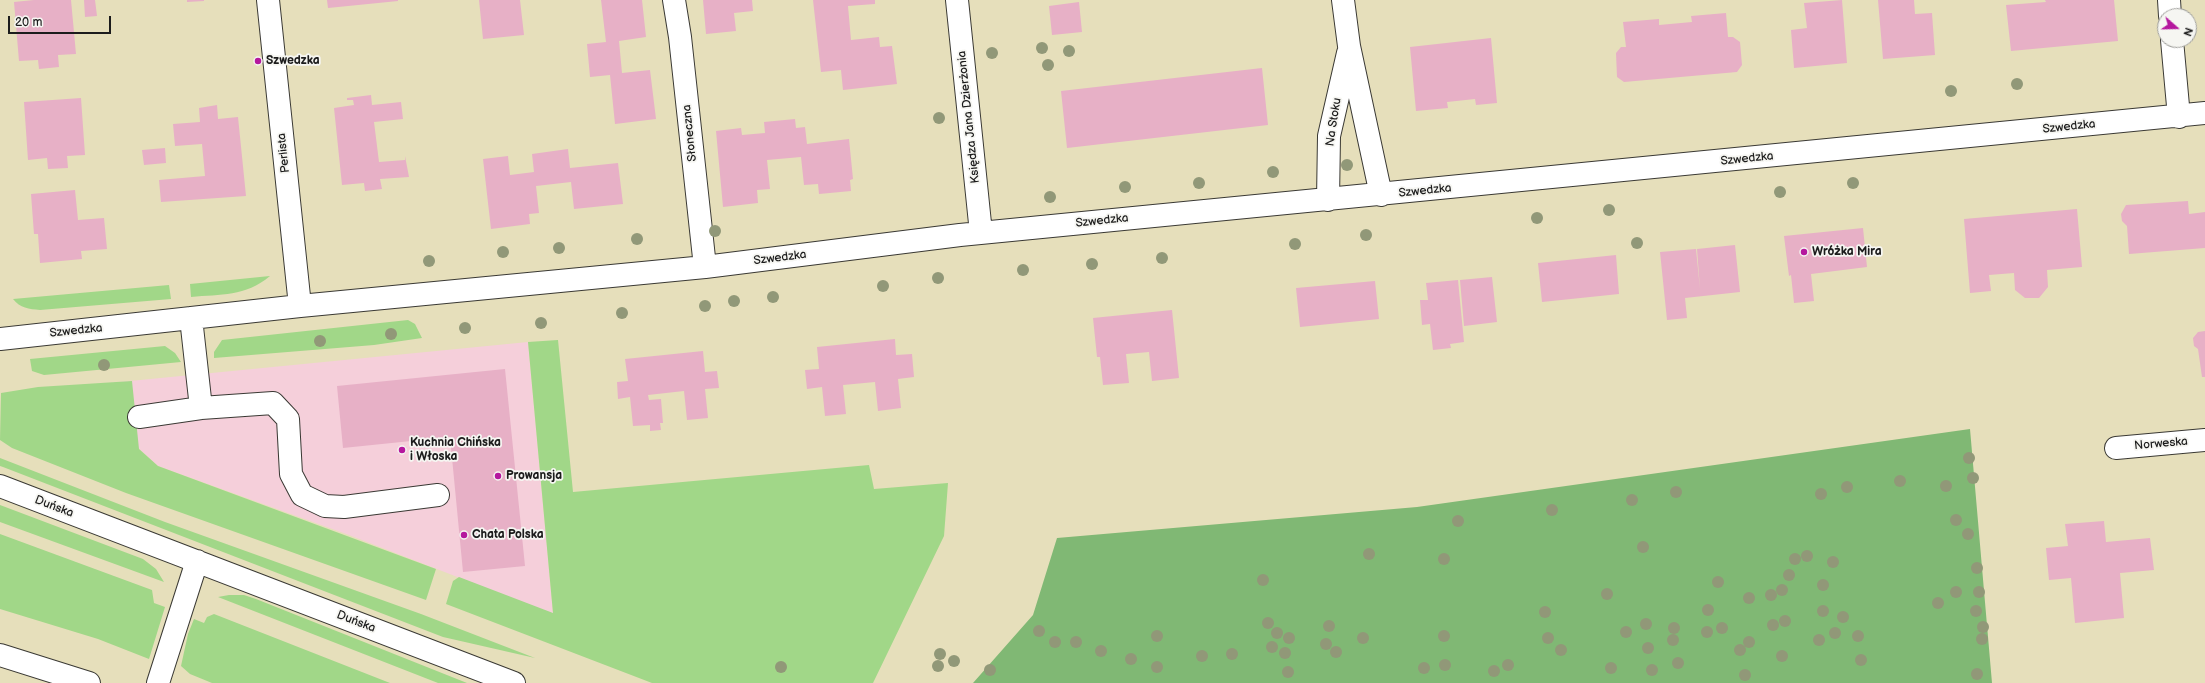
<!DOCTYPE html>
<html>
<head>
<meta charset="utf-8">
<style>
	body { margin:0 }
	#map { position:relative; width:2205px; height:683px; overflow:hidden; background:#e6dfbb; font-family:"Balsamiq Sans",sans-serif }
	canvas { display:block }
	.north { position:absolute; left:2157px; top:8px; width:40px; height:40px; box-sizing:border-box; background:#f6f6f2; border:1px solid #9f9f9c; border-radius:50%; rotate:110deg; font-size:11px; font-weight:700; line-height:16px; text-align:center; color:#1c1c1c }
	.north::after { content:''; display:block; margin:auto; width:14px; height:18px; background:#b5179e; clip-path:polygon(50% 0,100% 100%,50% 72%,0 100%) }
	.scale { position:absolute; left:8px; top:16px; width:103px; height:18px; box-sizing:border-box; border:2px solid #1c1c1c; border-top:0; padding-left:5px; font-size:12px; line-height:14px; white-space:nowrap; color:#1c1c1c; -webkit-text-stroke:3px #f6f6f2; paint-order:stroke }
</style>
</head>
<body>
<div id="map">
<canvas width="2205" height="683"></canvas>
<div class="north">N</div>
<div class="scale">20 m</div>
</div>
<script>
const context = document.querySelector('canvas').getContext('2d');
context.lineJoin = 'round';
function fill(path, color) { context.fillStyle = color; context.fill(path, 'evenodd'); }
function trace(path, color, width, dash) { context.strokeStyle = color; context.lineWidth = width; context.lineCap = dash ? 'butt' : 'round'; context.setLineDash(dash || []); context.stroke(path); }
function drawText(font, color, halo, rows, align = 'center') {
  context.font = font + ' "Balsamiq Sans",sans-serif'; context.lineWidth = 3.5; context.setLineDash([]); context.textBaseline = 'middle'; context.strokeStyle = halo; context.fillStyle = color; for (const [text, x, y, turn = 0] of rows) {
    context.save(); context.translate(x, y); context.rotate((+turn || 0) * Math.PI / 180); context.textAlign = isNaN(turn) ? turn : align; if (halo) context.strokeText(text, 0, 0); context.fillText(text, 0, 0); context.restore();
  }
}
const built = new Path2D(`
	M528 342 553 614 349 535 158 466 96 409 79 386Z`);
const green = new Path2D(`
	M270 276C245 297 221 294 191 297L190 284Z
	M169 285 171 299 40 310C29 309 20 308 13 299Z
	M408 320 415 324 422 338 374 345 214 358V352L222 340Z
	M558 340 573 492 869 465 874 489 948 483 944 536 873 683H652L446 604 453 581 459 577 553 613 528 342Z
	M165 346 175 353 181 362 44 375 32 371 30 359Z
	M132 381 139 449 158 466 436 569 426 600 126 493 12 448 0 440 1 393 38 387Z
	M0 458 165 522 421 614 535 658 443 637 3 467 0 466Z
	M0 505 143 559 156 569 164 582 0 522Z
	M0 534 152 590 154 603 165 607 149 659 98 639 0 609Z
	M229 595H244L256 599 467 683H438L218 597Z
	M214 614 390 683H212L190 674 181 666 188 634 194 619 204 623 207 617Z`);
const forest = new Path2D(`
	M1970 429 1992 683H973L1033 615 1057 538 1417 507Z`);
const building = new Path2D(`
	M34 0H71L76 54 58 55 59 67 39 69 38 60 19 61 14 2Z
	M84 0H95L97 16 85 17Z
	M187 0H204V1L187 2Z
	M327 0H398V1L328 8Z
	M479 0H520L524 35 483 39Z
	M601 0H642L646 37 619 41 622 73 650 70 656 119 615 124 610 75 590 77 587 44 606 42Z
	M703 0H752L753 11 734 13 736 31 706 34Z
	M813 0H875V4L848 6 851 40 879 37 880 47 892 46 897 84 843 90 841 70 821 72Z
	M1842 0 1847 63 1794 68 1791 30 1807 28 1804 3Z
	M1878 0H1914L1915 14 1932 13 1935 55 1883 59Z
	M2045 0H2114L2118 41 2011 51 2006 5 2046 2Z
	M1079 2 1082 32 1052 35 1049 6Z
	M1726 13 1728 37H1733L1740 42 1742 65 1737 72 1624 82 1617 77 1616 53 1621 47H1626L1623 22 1659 19V25L1692 22 1691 16Z
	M1491 38 1497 103 1476 105 1475 99 1447 102 1448 108 1416 111 1410 47Z
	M1262 68 1268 125 1067 148 1061 91Z
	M371 95 372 105 401 102 403 119 374 122 379 162 405 160V156L409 177 380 179 382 189 365 191 364 183 342 185 334 108 354 105 353 100H347V98Z
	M81 98 85 155 67 156 68 168 48 169 47 158 28 160 24 102Z
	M217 105 218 119 238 117 246 196 161 202 159 180 205 176 202 144 175 146 173 124 200 122 199 108Z
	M795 119 796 128 805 127 807 144 849 139 853 179 850 180 851 191 819 194 818 184 804 185 801 157 767 160 770 189 757 190 758 203 723 207 716 131 741 128 742 135 765 133 764 122Z
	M165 148 166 163 144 165 142 150Z
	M568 149 570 168 618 163 623 204 574 209 571 182 536 186 539 213 529 214 530 224 491 229 483 159 508 156 510 175 534 172 532 154Z
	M75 190 78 220 104 218 107 249 81 251 82 259 40 263 38 234H34L31 194Z
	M2188 201 2189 214 2205 212V248L2129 254 2127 226 2122 221 2121 214 2126 205Z
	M2077 209 2082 267 2047 270 2048 287 2039 298H2025L2015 290 2014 273 1989 275 1991 291 1970 293 1964 219Z
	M1863 228 1867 267 1811 274 1814 301 1794 303 1791 275 1789 276 1784 236Z
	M1735 245 1740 292 1685 298 1687 318 1667 320 1660 252 1696 249 1700 289 1697 249Z
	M1616 255 1619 294 1542 302 1538 263Z
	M1492 277 1497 322 1464 326 1460 280Z
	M1458 280 1464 342 1450 344 1451 348 1433 350 1430 324 1422 325 1420 300H1428L1426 283Z
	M1375 281 1379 319 1300 327 1296 288Z
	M1172 310 1179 378 1152 381 1149 352 1138 353 1126 354 1129 383 1103 385 1100 357H1097L1093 318Z
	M2205 331V377H2202L2198 349 2194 346 2193 338 2198 332Z
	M895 339 896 355 912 354 914 377 898 379 901 408 878 411 875 382 843 385 846 414 825 416 822 387 807 389 805 370 819 369 817 347Z
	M703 351 705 372 717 371 719 388 705 389 708 418 687 420 684 391 648 395 649 400 661 399 663 423H660L661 430 650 431V425L633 426 630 397 618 399 617 382 628 381 625 359Z
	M505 369 525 566 463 572 450 437 343 448 337 386Z
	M2104 521 2106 542 2150 538 2154 570 2120 573 2124 618 2075 623 2071 578 2049 580 2046 548 2068 546 2065 524Z`);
const minor = new Path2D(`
	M268 0 300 306
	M674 0 680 37 705 267
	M957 0 981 233
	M1343 0 1349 46 1381 195
	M2169 0 2170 16
	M2172 40 2179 117
	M1328 200 1329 136 1348 53
	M191 318 201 408 273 403 288 419 291 474 302 495 325 506 344 507 438 495
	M0 339 300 306 705 267 960 235 2205 113
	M139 417 201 408
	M2116 448 2205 440
	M0 486 514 683
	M0 655 89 683
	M158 683 197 561`);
const trees = [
	[1042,48],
	[1069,51],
	[992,53],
	[1048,65],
	[2017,84],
	[1951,91],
	[939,118],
	[1347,165],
	[1273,172],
	[1199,183],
	[1853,183],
	[1125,187],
	[1780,192],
	[1050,197],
	[1609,210],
	[1537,218],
	[715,231],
	[1366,235],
	[637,239],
	[1637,243],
	[1295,244],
	[559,248],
	[503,252],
	[1162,258],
	[429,261],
	[1092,264],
	[1023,270],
	[938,278],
	[883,286],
	[773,297],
	[734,301],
	[705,306],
	[622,313],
	[541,323],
	[465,328],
	[391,334],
	[320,341],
	[104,365],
	[1969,458],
	[1973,478],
	[1900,481],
	[1946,486],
	[1847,487],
	[1676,492],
	[1821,494],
	[1632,500],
	[1552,510],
	[1956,520],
	[1458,521],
	[1968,534],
	[1643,547],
	[1369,554],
	[1807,556],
	[1444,559],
	[1795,559],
	[1833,562],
	[1977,568],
	[1789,575],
	[1263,580],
	[1718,582],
	[1823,585],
	[1782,590],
	[1956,592],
	[1979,592],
	[1607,594],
	[1771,595],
	[1749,598],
	[1938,603],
	[1708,610],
	[1823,611],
	[1976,611],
	[1545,612],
	[1843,617],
	[1785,621],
	[1268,623],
	[1646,624],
	[1773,625],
	[1329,626],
	[1983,627],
	[1674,628],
	[1722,628],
	[1039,631],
	[1626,632],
	[1707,632],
	[1277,633],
	[1835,633],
	[1157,636],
	[1444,636],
	[1858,636],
	[1289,638],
	[1363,638],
	[1548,638],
	[1982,639],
	[1673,640],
	[1819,640],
	[1055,642],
	[1076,642],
	[1749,642],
	[1326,644],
	[1272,647],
	[1648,648],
	[1561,650],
	[1740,650],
	[1101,651],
	[1336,652],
	[1285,653],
	[940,654],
	[1232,654],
	[1202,656],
	[1782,656],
	[1131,659],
	[1861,660],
	[954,661],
	[1678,663],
	[1445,665],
	[1508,665],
	[938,666],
	[781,667],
	[1157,667],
	[1424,668],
	[1611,668],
	[990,670],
	[1652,670],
	[1494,671],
	[1288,672],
	[1977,674],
	[1745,675]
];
const markers = [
	[258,61,4,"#b5179e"],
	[1804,252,4,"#b5179e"],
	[402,450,4,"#b5179e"],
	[498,476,4,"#b5179e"],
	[464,535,4,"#b5179e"]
];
const poiNames = [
	["Szwedzka",266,61],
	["Wróżka Mira",1812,252],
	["Kuchnia Chińska",410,443],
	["i Włoska",410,457],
	["Prowansja",506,476],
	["Chata Polska",472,535]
];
const streetNames = [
	["Księdza Jana Dzierżonia",969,117,-96],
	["Na Stoku",1334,122,-81],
	["Szwedzka",2069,127,-6],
	["Słoneczna",690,133,-96],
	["Perlista",284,153,-96],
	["Szwedzka",1747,159,-6],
	["Szwedzka",1425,191,-6],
	["Szwedzka",1102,221,-6],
	["Szwedzka",780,258,-7],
	["Szwedzka",76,331,-6],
	["Norweska",2161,444,-5],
	["Duńska",54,507,21],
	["Duńska",356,622,21]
];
fill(built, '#f5cfda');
fill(green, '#a1d788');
fill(forest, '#80b874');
fill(building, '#e7b0c6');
trace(minor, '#3a3934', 24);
trace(minor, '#fff', 22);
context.fillStyle = '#919878';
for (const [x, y] of trees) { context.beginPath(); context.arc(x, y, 6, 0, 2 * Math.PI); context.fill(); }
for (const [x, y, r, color] of markers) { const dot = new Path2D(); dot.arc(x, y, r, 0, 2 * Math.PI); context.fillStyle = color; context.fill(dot); trace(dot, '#f6f6f2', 1.5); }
drawText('bold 12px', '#1c1c1c', '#f6f6f2', poiNames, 'left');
drawText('12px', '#1c1c1c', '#f6f6f2', streetNames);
</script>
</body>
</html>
